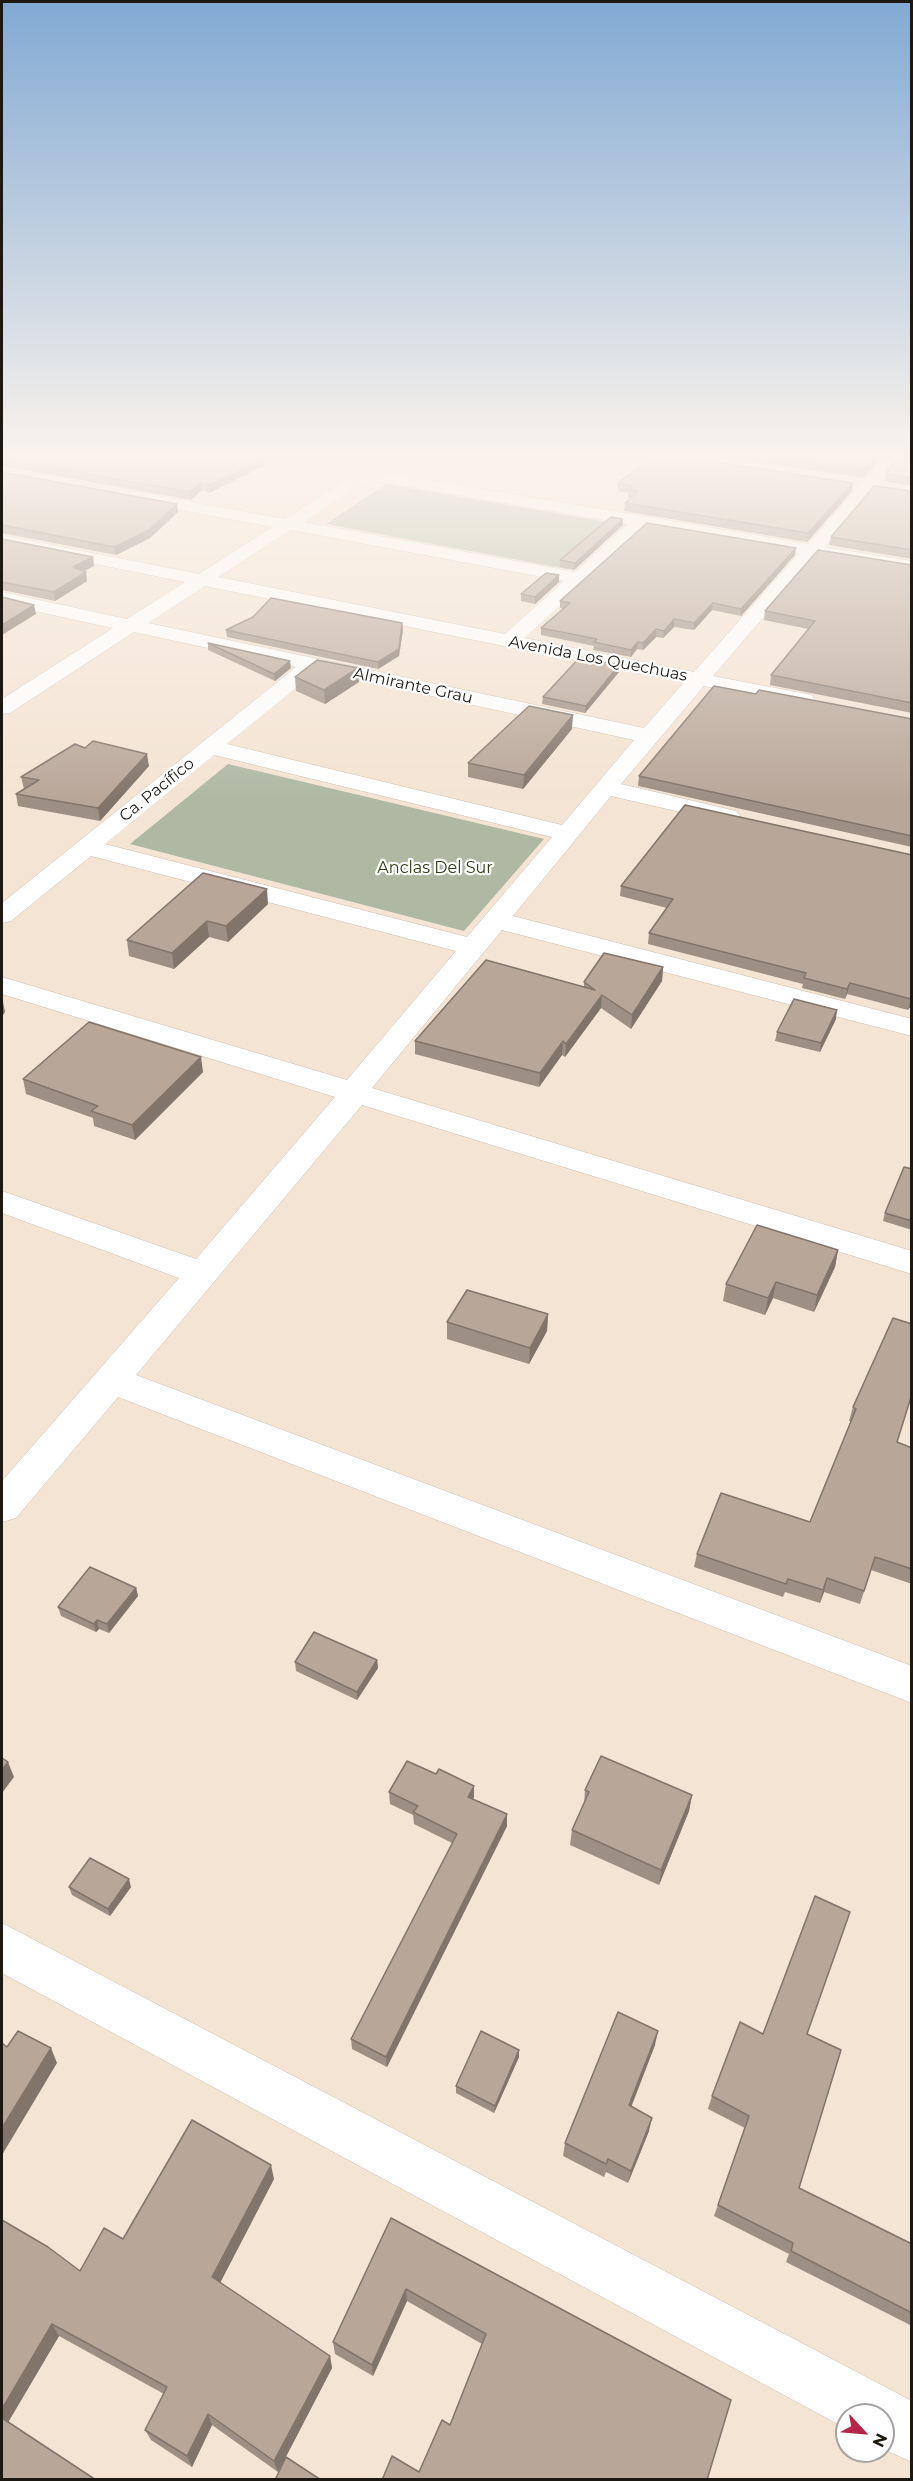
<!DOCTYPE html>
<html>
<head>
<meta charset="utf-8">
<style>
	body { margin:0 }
	#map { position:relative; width:913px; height:2481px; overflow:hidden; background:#f4e4d4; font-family:Montserrat,sans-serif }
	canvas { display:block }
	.frame { position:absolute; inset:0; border:3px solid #1e1813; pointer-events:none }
	.north { position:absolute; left:835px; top:2403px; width:60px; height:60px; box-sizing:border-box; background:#fff; border:2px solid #a5a3a1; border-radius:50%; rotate:116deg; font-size:16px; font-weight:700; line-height:24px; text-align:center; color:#1e1813 }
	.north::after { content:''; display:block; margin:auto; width:21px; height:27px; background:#b62447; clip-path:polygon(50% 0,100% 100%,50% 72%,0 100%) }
</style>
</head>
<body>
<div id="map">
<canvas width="913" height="2481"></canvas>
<div class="frame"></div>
<div class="north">N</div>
</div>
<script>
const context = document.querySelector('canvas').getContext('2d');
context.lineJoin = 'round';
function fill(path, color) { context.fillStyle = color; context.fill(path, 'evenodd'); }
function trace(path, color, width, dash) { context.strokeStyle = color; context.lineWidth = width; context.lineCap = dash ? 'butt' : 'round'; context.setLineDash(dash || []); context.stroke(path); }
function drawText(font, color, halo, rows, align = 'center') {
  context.font = font + ' Montserrat,sans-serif'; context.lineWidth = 4.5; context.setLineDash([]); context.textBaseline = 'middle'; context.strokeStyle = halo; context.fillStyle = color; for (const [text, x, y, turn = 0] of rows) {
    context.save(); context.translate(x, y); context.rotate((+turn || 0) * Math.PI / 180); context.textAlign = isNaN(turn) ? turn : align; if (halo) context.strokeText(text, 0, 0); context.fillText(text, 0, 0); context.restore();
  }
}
const green = new Path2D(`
	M386 484 618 524 567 569 326 524Z
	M228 764 544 839 464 931 130 844Z`);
const street = new Path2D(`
	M238 454H275L363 469 387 454H406L381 472 808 544 887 454H904L825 547 912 561V573L816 556 713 676 812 695 815 700 812 705 804 706 704 686 621 784 736 811 740 816 736 821 728 823 611 796 513 916 912 1019V1036L502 930 372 1088 912 1251V1274L362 1105 136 1375 912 1666V1703L118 1397 16 1518 2 1522V1481L179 1278 2 1213V1191L196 1259 335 1097 2 994V977L347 1080 456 951 91 856 11 921 2 923V903L296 667 134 632 10 713 2 714V699L113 628 2 604V592L127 619 185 582 2 545V535L199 574 272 527 132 501 126 500 123 496 126 492 132 491 285 519 351 477 246 459ZM369 480 628 524 575 572 304 522ZM646 527 799 553 694 672 524 638ZM291 530 564 581 505 634 218 577ZM205 586 684 682 644 728 148 623ZM317 671 634 740 562 825 227 744ZM214 755 552 837 467 937 105 844Z
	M2 1923 912 2401V2462L883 2449V2415H847V2429L2 1973Z`);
const wall = new Path2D(`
	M2 454 265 457V465L209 493 202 490 191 500 2 466Z
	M705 454H884L863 478Z
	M912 454V486L884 481 886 473Z
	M2 472 177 504 178 512 150 538 116 555 2 533Z
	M618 483 852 491 807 542 624 511 625 503 631 498 628 497V493L618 491Z
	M912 491V559L829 545 831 537Z
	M623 525 574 570 560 567V560Z
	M2 539 94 566 83 571 86 572 87 581 55 601 2 590Z
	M795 555 741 616 712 610 694 630 674 627 663 638 656 637 643 650 637 649 631 657 593 650 594 646 541 635V628L563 609 560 608V601Z
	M912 565V713L770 685 771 675 808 629 764 620 765 611Z
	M559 575V582L535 604 521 601V594Z
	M226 630H403L399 656 378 669 227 637Z
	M208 643 291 668 275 681 208 650Z
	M619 665V672L585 713 542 704 543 697Z
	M295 677 359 682 325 704 296 691Z
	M756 694 912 719V847L638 786 639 776Z
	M572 729 523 789 468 777V763Z
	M85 748 149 766 100 821 18 806 16 794 24 789 21 777Z
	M912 855V1004L908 1010 847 994 845 999 802 988 803 984 648 944 649 933 667 908 620 896 621 886Z
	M268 904 228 942 209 937 174 969 129 956 127 940Z
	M663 967 662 981 631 1029 601 1008 565 1057 562 1055 539 1087 415 1054V1041L584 987V982Z
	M836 1019 820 1052 775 1041 777 1032Z
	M203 1072 135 1140 94 1126 93 1118 26 1094 23 1079Z
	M912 1169V1230L883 1221 885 1213Z
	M838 1250 835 1267 814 1312 773 1298 765 1315 723 1301 726 1284Z
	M548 1314 547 1331 529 1364 447 1339V1322Z
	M893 1318 897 1442 912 1448V1584L871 1570 860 1604 824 1592 820 1603 785 1592 783 1597 694 1567 697 1554 810 1522 851 1421H849L853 1407Z
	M136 1588 138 1596 109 1633 99 1629 96 1632 61 1616 58 1607Z
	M377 1660 378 1668 357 1700 296 1671 295 1662Z
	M585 1790 692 1795 689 1811 659 1885 570 1845 572 1830 584 1804Z
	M389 1792 474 1797 473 1799 507 1814V1826L387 2067 352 2049 351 2039 452 1843 414 1824 413 1815 390 1804Z
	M69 1887H131L110 1916 72 1895Z
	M763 2034H807L799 2188 912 2244V2326L786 2262 789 2254 714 2216 745 2128 708 2109 712 2096Z
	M655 2045 631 2106 649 2131 628 2183 606 2172 604 2177 563 2156 565 2143Z
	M519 2050V2057L494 2113 456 2093V2086Z
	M274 2179 220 2282 330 2356 332 2368 278 2472 212 2425 192 2467 151 2440 145 2430 164 2394 59 2336 8 2422 2 2480V2220L80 2271 123 2239Z
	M391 2218 707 2480 419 2472 450 2425 482 2344 407 2301 373 2376 335 2354 333 2342Z`);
const shadedWall = new Path2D(`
	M878 454H884L863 478 864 469Z
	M265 457V465L209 493V485Z
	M201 482 202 490 191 500 190 492Z
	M853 483 852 491 807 542 808 533Z
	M177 504 178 512 150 538 116 555 114 547Z
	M623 519V525L574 570 575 563Z
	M796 548 795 555 741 616V609Z
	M93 557 94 566 74 576 73 567Z
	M86 572 87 581 55 601 54 592Z
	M559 575V582L535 604V597Z
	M713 603 712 610 694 630V623Z
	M34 605 36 614 2 635V625Z
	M674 619V627L663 638 664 631Z
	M402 623 403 630 399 656 378 669V662Z
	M656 629V637L643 650V643Z
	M638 642 637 649 631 657V650Z
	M290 661 291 668 275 681 274 674Z
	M619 665V672L585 713 586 706Z
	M358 668 359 682 325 704 324 690Z
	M573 715 572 729 523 789 524 775Z
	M147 754 149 766 100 821 98 808Z
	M267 889 268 904 228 942 226 926Z
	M207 921 209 937 174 969 172 953Z
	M663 967 662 981 631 1029 632 1015Z
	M850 983 847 994 845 999 847 989Z
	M602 995 601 1008 565 1057 566 1044Z
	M2 997 5 1012 2 1017Z
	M912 998V1004L908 1010 911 999Z
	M837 1010 836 1019 820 1052 821 1043Z
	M563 1041 562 1055 539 1087 540 1073Z
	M201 1057 203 1072 135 1140 132 1125Z
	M838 1250 835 1267 814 1312 817 1295Z
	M776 1282 773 1298 765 1315 768 1298Z
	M548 1314 547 1331 529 1364 530 1348Z
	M827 1578 824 1592 820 1603 823 1590Z
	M136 1588 138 1596 109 1633 107 1624Z
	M97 1620 99 1629 96 1632 94 1624Z
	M377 1660 378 1668 357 1700V1692Z
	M8 1762 14 1777 2 1793V1770Z
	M474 1786V1797L468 1808V1797Z
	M692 1795 689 1811 659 1885 661 1870Z
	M507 1814V1826L387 2067 386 2057Z
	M129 1879 131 1887 110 1916 108 1909Z
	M658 2031 655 2045 627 2118 629 2105Z
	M51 2048 57 2063 2 2155V2128Z
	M519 2050V2057L494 2113 495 2106Z
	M652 2118 649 2131 628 2183 631 2171Z
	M271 2165 274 2179 217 2289 212 2277Z
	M406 2289 407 2301 373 2376 372 2365Z
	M52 2324 59 2336 6 2426 2 2421V2409Z
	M330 2356 332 2368 278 2472 274 2461Z
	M208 2414 212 2425 192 2467 187 2456Z`);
const building = new Path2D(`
	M2 454H250L265 457 209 485 201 482 190 492 2 459Z
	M657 454H662L853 483 808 533 625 503 638 491 629 489 633 486 618 483Z
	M760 454H878L864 469Z
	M900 454H912V478L886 473Z
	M2 472 177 504 149 530 114 547 2 525Z
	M874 486 912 491V550L831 537Z
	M611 517 623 519 575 563 560 560Z
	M647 523 796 548 741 609 713 603 694 623 674 619 664 631 656 629 643 643 638 642 631 650 594 642 597 639 541 628 570 603 560 601Z
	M2 539 93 557 73 567 86 572 54 592 2 582Z
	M818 550 912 565V703L771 675 815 621 765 611Z
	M546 573 559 575 535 597 521 594Z
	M2 597 34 605 2 625Z
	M271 598 402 623 399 649 378 662 226 630 253 617Z
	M208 643 290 661 274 674Z
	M580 657 619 665 586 706 543 697Z
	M317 660 358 668 324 690 295 677Z
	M714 686 756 694 759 690 912 719V836L639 776Z
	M529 706 573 715 524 775 468 763Z
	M93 741 147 754 98 808 16 794 39 780 21 777 75 744 85 748Z
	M685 805 912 855V998L911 999 850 983 847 989 804 978 806 973 649 933 673 899 621 886Z
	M203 873 267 889 226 926 207 921 172 953 127 940Z
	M604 953 663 967 632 1015 602 995 566 1044 563 1041 540 1073 415 1041 486 960 595 990 584 982Z
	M794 999 837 1010 821 1043 777 1032Z
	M89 1022 201 1057 132 1125 91 1111 98 1106 23 1079Z
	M904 1167 912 1169V1221L885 1213Z
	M757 1225 838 1250 817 1295 776 1282 768 1298 726 1284Z
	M467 1290 548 1314 530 1348 447 1322Z
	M893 1318 912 1324V1394L897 1442 912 1448V1569L875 1557 864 1591 827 1578 823 1590 788 1579 786 1584 697 1554 721 1493 810 1522 856 1409 853 1407Z
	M90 1567 136 1588 107 1624 97 1620 94 1624 58 1607Z
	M314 1632 377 1660 357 1692 295 1662Z
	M601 1756 692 1795 661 1870 572 1830 589 1792 585 1790Z
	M2 1758 8 1762 2 1770Z
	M407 1761 436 1774 439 1769 474 1786 468 1797 507 1814 386 2057 351 2039 457 1834 413 1812 418 1806 389 1792Z
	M90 1858 129 1879 108 1909 69 1887Z
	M815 1896 850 1912 807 2034 841 2050 799 2188 912 2244V2313L791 2251 793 2243 718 2205 749 2116 712 2096 740 2022 763 2034Z
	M618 2012 658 2031 629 2105 652 2118 631 2171 608 2159 606 2164 565 2143Z
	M18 2031 51 2048 2 2128V2043L7 2047Z
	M481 2031 519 2050 495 2106 456 2086Z
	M192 2120 271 2165 212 2277 330 2356 274 2461 208 2414 187 2456 145 2430 167 2387 52 2324 2 2409V2220L48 2247 80 2271 104 2228 123 2239Z
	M391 2218 731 2400 707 2480H382L392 2456 419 2472 442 2420 450 2425 486 2334 406 2289 372 2365 333 2342Z
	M2 2418 96 2480H2Z
	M286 2457 321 2480H275Z`);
const farStreetnames = [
	["Avenida Los Quechuas",598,659,11],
	["Almirante Grau",413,686,12],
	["Ca. Pacífico",157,790,-39]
];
const farParknames = [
	["Anclas Del Sur",435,868]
];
fill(green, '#aeb8a3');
trace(street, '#cbbcac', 1);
fill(street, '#fff');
fill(wall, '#9e8f84');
fill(shadedWall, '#81746b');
fill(building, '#b8a699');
trace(building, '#81746b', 1.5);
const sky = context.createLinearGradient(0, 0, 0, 801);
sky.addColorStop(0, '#81a9d3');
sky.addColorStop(0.57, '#faf3ec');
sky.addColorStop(1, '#faf3ec00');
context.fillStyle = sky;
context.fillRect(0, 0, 913, 801);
drawText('16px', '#1e1813', '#fff', farStreetnames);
drawText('16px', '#2b3d0c', '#fff', farParknames);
</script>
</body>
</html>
